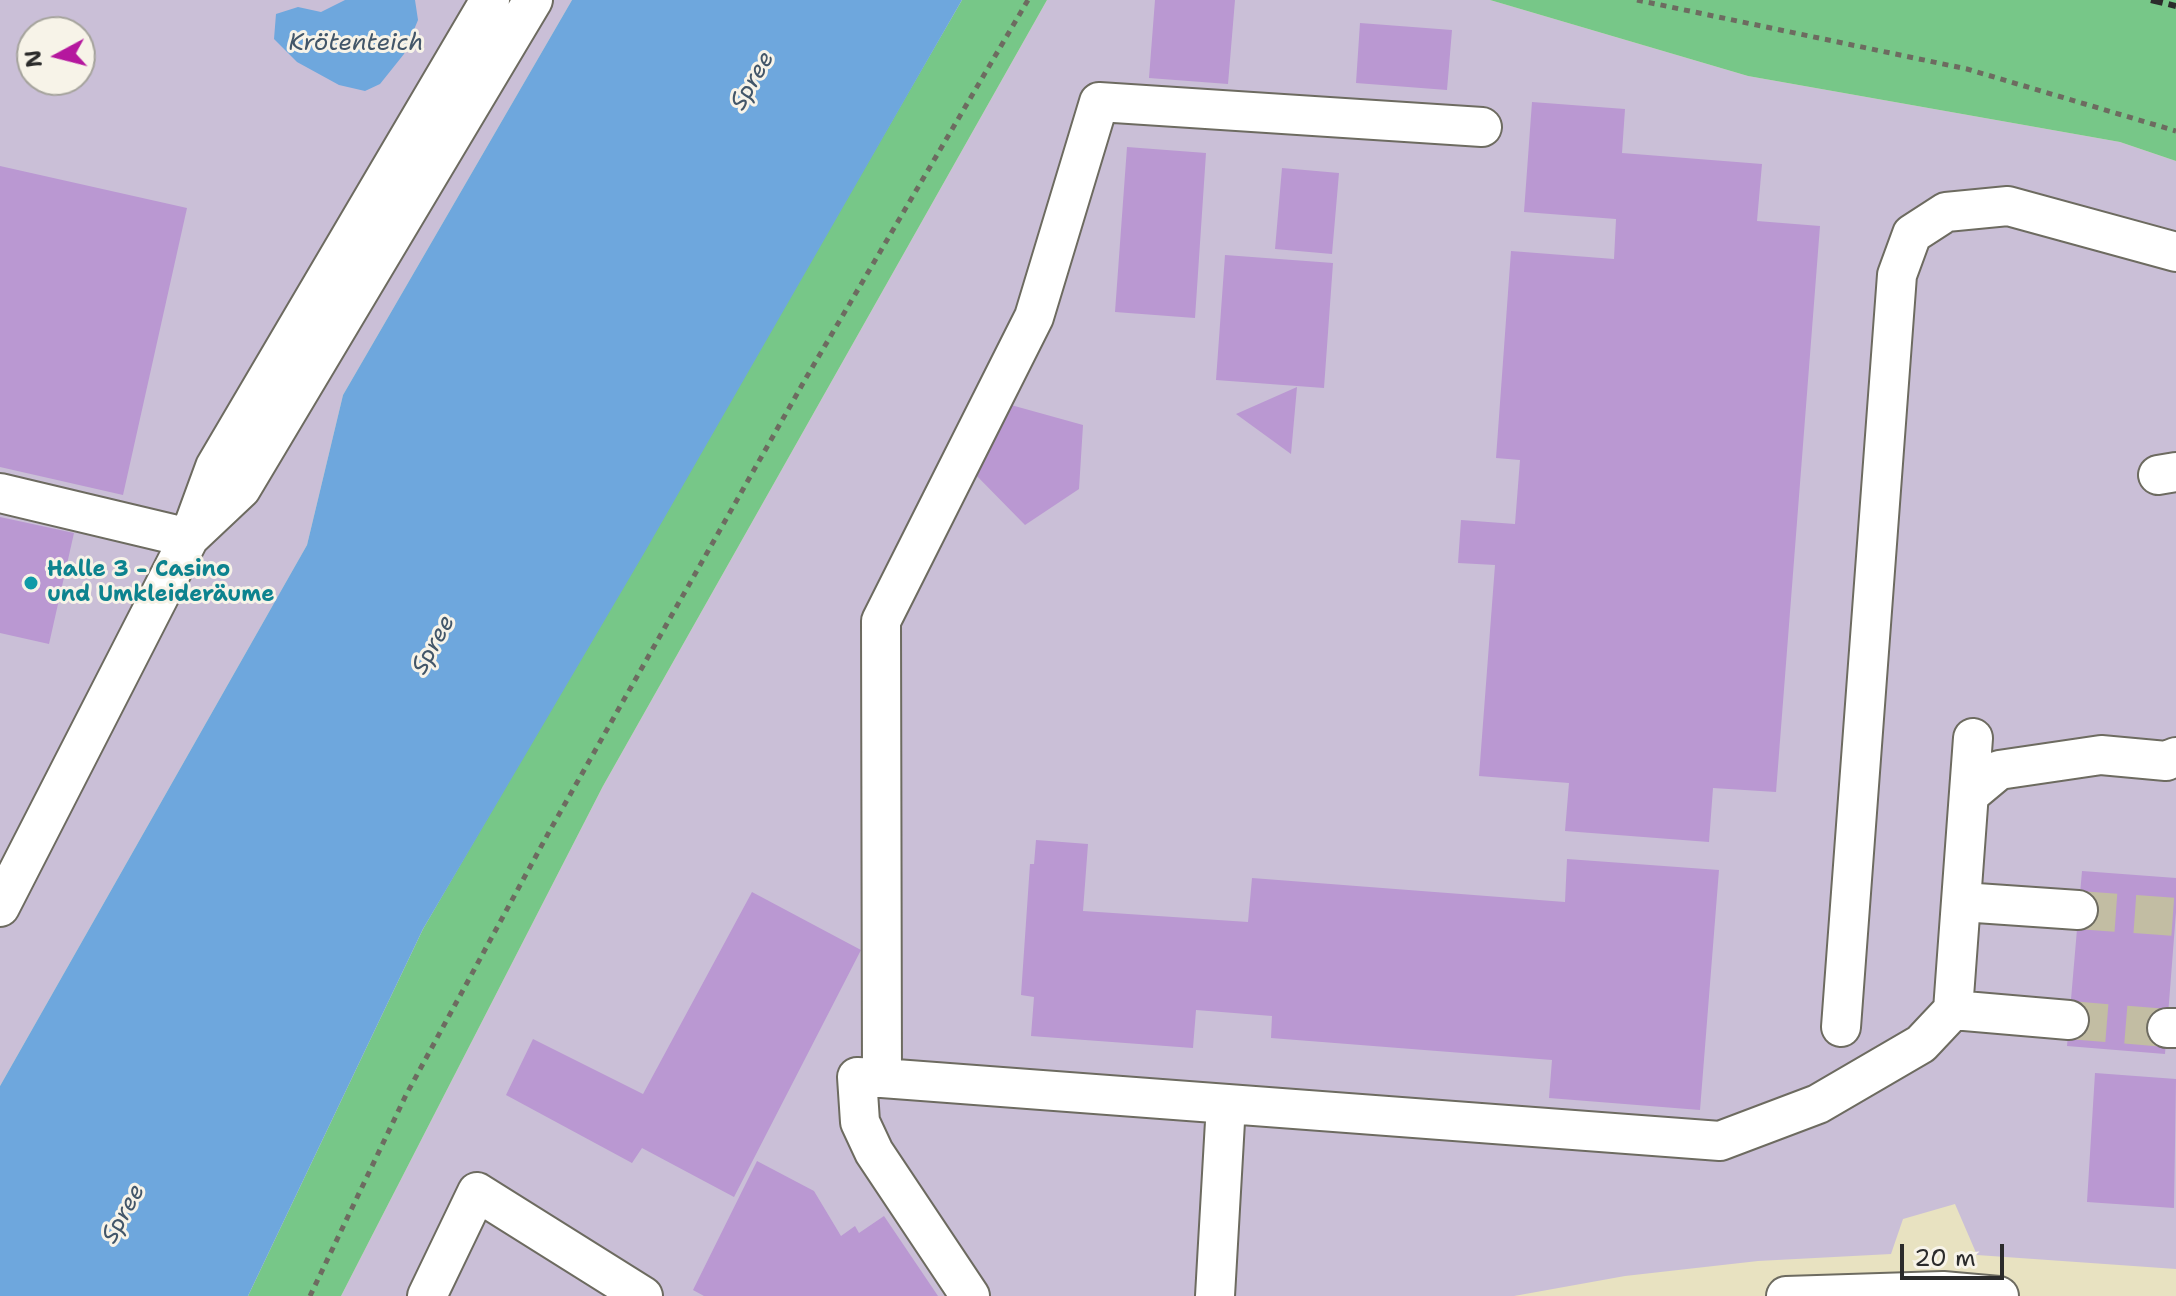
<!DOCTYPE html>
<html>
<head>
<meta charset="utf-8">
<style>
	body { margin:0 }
	#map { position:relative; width:2176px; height:1296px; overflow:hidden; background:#e8e2c1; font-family:"Shantell Sans",sans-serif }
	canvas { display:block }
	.north { position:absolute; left:16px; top:16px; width:80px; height:80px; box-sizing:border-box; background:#f7f3e8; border:2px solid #a5a39c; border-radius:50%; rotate:263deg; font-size:22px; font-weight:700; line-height:32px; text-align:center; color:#2b2b2b }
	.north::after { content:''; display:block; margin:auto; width:28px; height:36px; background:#b5179e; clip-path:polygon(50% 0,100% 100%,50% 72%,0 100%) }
	.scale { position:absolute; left:1900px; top:1244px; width:104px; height:36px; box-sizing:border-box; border:4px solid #2b2b2b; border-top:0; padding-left:10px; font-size:24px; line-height:28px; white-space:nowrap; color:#2b2b2b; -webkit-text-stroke:6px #f7f3e8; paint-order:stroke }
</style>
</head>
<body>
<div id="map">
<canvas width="2176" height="1296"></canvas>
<div class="north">N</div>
<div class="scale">20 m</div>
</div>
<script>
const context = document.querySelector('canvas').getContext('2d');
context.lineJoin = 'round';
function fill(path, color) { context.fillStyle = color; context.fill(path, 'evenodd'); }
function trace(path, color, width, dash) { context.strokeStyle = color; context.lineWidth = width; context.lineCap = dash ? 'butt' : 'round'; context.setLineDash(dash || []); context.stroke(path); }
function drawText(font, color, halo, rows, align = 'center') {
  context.font = font + ' "Shantell Sans",sans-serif'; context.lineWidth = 6; context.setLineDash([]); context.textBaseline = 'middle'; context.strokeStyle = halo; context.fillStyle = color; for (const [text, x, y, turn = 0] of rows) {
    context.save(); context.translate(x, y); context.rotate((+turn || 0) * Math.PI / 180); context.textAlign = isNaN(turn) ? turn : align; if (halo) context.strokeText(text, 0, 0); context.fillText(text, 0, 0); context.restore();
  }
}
const industrial = new Path2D(`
	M0 0H572L343 395 307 545 0 1086ZM32 32H80V80H32Z
	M1047 0H1490L1748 76 2120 142 2176 161V1269L1977 1255 1955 1204 1903 1219 1891 1254 1758 1261 1625 1276 1514 1296H341L603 786Z`);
const green = new Path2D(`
	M962 0H1047L603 786 341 1296H248L423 929Z
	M1490 0H2176V161L2120 142 1748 76Z`);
const water = new Path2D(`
	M345 0H415L418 20 404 54 380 84 365 91 339 85 297 62 274 39 276 14 298 7 321 12Z
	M572 0H962L643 555 423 929 248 1296H0V1086L307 545 343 395Z`);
const building = new Path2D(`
	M1155 0H1235L1228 84 1149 78Z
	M1360 23 1452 30 1447 90 1356 83Z
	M1532 102 1625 109 1622 153 1762 164 1757 221 1820 226 1776 792 1713 788 1709 842 1565 831 1569 783 1479 776 1495 565 1458 563 1461 520 1515 524 1520 460 1496 458 1511 251 1614 259 1616 219 1524 212Z
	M1127 147 1206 153 1195 318 1115 312Z
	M0 166 187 208 123 495 0 467Z
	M1282 168 1339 173 1332 254 1275 249Z
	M1225 255 1333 263 1324 388 1216 380Z
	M1297 387 1291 454 1236 414Z
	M1011 405 1083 425 1079 489 1025 525 972 471Z
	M0 517 74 533 49 644 0 633Z
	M1036 840 1088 844 1083 911 1248 922 1252 878 1565 902 1567 859 1719 870 1700 1110 1549 1098 1552 1060 1271 1038 1272 1016 1196 1010 1193 1048 1031 1036 1034 997 1021 995 1030 864H1034Z
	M2082 871 2176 878V912L2165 1054 2067 1046Z
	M752 892 861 950 734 1197 642 1148 632 1163 506 1095 533 1039 643 1094Z
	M2095 1073 2176 1079 2174 1208 2087 1202Z
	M757 1161 814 1191 841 1236 855 1226 859 1233 884 1216 938 1296H704L693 1290Z`);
const minorTunnel = new Path2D(`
	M2078 910 2176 917
	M2069 1020 2167 1028`);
const path = new Path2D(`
	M1637 0 1967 69 2176 131
	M310 1296 406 1095 549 832 806 378 1028 0`);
const minor = new Path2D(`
	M1482 127 1099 102 1034 317 881 621 882 1078 1720 1141 1818 1104 1921 1044 1953 1010 1973 738
	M2158 475 2176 472
	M0 493 189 538 241 489 533 0
	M1969 795 1999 770 2101 755 2166 761 2176 757
	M1962 902 2078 910
	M0 907 189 538 215 467 490 0
	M1953 1010 2069 1020
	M1841 1027 1897 275 1912 234 1946 212 2008 206 2176 252
	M2167 1028H2176
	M882 1078 857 1077 860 1122 874 1152 970 1296
	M427 1296 477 1192 643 1296
	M1215 1296 1226 1104
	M1786 1296 1943 1291 1999 1296`);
const rail = new Path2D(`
	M2151 0 2176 6`);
const markers = [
	[31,583,8,"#0f9aa8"]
];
const cultureNames = [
	["Halle 3 - Casino",47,570],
	["und Umkleideräume",47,595]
];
const waterNames = [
	["Krötenteich",356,44],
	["Spree",753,81,-60],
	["Spree",434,645,-61],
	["Spree",124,1214,-61]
];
fill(industrial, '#cabfd7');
fill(green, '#77c788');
fill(water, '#6ea7dd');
fill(building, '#ba98d2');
trace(minorTunnel, '#c2bda3', 38, [38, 19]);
trace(minor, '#6d6b60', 42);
trace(path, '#6d6b60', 5, [6, 6]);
trace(minor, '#fff', 38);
trace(rail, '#2b2b2b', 6, [12, 6]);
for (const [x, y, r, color] of markers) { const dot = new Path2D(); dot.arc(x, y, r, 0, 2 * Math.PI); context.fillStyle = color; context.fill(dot); trace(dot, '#f7f3e8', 3); }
drawText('bold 22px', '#0d838f', '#f7f3e8', cultureNames, 'left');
drawText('italic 24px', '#425669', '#f7f3e8', waterNames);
</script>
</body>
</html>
